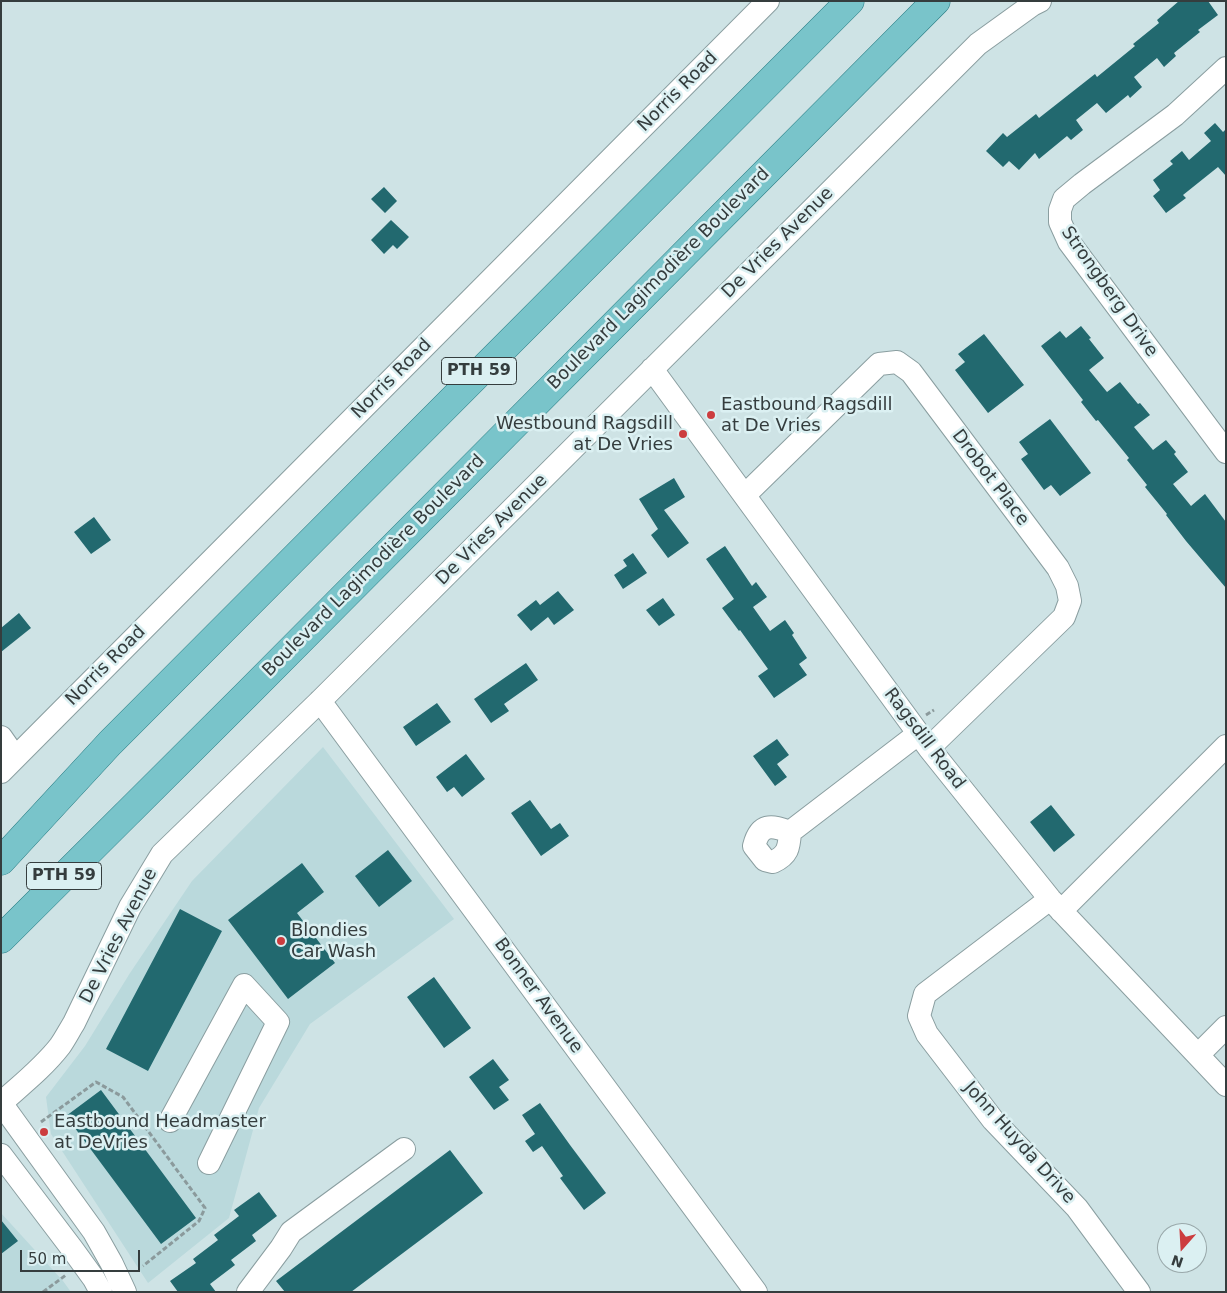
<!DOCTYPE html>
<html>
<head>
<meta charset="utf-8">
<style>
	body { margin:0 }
	#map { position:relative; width:1227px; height:1293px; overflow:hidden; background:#cee3e5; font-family:"DejaVu Sans",sans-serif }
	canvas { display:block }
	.frame { position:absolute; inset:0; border:2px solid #353d3e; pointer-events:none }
	.north { position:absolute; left:1157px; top:1223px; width:50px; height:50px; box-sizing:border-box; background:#dbf0f2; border:1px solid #99a8aa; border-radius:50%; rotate:199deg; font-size:14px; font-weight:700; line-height:20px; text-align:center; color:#353d3e }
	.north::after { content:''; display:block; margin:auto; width:18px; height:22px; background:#cc3d3f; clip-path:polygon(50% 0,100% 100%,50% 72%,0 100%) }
	.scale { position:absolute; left:20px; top:1250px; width:120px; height:22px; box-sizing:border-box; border:2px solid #353d3e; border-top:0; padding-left:6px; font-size:15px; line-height:18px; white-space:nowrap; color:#353d3e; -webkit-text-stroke:4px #dbf0f2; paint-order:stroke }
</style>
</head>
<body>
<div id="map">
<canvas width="1227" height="1293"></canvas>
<div class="frame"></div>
<div class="north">N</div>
<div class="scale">50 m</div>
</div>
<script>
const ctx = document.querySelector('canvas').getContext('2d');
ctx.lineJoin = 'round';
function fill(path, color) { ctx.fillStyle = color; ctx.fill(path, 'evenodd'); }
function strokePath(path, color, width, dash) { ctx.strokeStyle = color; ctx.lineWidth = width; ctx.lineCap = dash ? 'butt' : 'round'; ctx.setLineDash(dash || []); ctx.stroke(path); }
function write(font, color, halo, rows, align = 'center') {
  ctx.font = font + ' "DejaVu Sans",sans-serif'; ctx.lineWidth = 5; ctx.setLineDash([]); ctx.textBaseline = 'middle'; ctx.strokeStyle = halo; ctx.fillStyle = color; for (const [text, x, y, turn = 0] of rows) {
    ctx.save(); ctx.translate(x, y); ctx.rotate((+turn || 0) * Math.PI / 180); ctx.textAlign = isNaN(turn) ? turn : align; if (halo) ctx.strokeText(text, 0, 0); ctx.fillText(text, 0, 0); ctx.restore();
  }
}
const built = new Path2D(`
	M 323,747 L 454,919 L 310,1024 L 259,1108 L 229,1218 L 148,1283 L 51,1134 L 46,1097 L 85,1046 L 130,973 L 192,881 Z
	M 1,1213 L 63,1281 L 71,1292 L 1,1292 Z`);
const building = new Path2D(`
	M 1179,1 L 1208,1 L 1218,15 L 1198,30 L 1200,32 L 1174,53 L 1176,56 L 1164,67 L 1157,58 L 1134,77 L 1142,87 L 1130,98 L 1128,95 L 1106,113 L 1097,103 L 1076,120 L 1083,130 L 1071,140 L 1067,136 L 1039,159 L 1035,153 L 1019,170 L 1009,161 L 1003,167 L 986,151 L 1003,133 L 1007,137 L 1036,114 L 1039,118 L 1095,74 L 1097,77 L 1135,46 L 1133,44 L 1159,23 L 1157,20 Z
	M 1215,123 L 1223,132 L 1226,129 L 1226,176 L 1218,167 L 1183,195 L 1186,198 L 1166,213 L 1153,196 L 1160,190 L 1153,180 L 1173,164 L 1170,161 L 1182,151 L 1189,160 L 1211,141 L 1204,133 Z
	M 384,187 L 397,201 L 385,213 L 371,199 Z
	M 391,220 L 409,237 L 397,249 L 393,245 L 384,254 L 371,240 Z
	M 1081,326 L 1091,338 L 1089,339 L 1104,358 L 1089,370 L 1107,392 L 1120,382 L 1138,404 L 1140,403 L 1150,415 L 1134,427 L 1153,450 L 1166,440 L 1176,452 L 1174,454 L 1188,472 L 1173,484 L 1191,506 L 1205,494 L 1226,522 L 1226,588 L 1186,541 L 1166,515 L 1167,514 L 1145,487 L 1147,485 L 1127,460 L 1129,458 L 1098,420 L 1096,421 L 1081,402 L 1083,400 L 1041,346 L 1060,331 L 1066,338 Z
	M 984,334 L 1024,385 L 988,413 L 955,370 L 965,362 L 958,354 Z
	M 1050,419 L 1091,473 L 1060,496 L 1051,485 L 1044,490 L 1021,459 L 1028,454 L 1019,442 Z
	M 674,478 L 685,497 L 664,510 L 689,543 L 668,558 L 651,535 L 658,529 L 639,499 Z
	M 94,517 L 111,540 L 91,554 L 74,532 Z
	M 725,546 L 752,586 L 756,582 L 767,597 L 753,607 L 770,631 L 785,620 L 794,633 L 792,635 L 807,658 L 799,664 L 807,675 L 774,698 L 758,676 L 768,669 L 740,630 L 739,631 L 722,608 L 734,599 L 706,559 Z
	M 633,553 L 647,573 L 623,589 L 614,575 L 627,566 L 623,560 Z
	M 558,591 L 574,610 L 554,625 L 548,617 L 531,631 L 517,615 L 536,600 L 540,605 Z
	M 663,598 L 675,615 L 659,626 L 646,610 Z
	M 19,613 L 31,628 L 1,652 L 1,628 Z
	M 526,663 L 538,680 L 504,704 L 509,711 L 491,723 L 474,699 Z
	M 437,703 L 451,722 L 416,746 L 403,727 Z
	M 777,739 L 789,755 L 777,764 L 787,777 L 775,786 L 753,756 Z
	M 466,754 L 485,779 L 462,797 L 454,787 L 447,792 L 436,777 Z
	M 530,800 L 551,829 L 560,823 L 569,836 L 541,856 L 511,813 Z
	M 1051,805 L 1075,835 L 1054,852 L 1030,822 Z
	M 388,850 L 412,881 L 379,907 L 355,876 Z
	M 302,863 L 324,892 L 297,913 L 335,963 L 288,999 L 228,920 Z
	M 180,909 L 222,931 L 148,1071 L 106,1049 Z
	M 434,977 L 471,1028 L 444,1048 L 407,997 Z
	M 493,1059 L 509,1080 L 499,1087 L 509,1100 L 494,1110 L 469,1077 Z
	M 101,1090 L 196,1218 L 161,1244 L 66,1116 Z
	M 540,1103 L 570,1145 L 606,1193 L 584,1210 L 560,1178 L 563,1176 L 542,1146 L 533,1152 L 525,1141 L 535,1134 L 522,1115 Z
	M 450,1150 L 483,1193 L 351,1292 L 285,1292 L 276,1281 Z
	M 259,1192 L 277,1216 L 252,1235 L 256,1241 L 231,1260 L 235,1265 L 210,1284 L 216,1292 L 178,1292 L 170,1281 L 196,1263 L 193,1259 L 218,1240 L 214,1235 L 239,1216 L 234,1210 Z
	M 1,1220 L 18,1241 L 1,1254 Z`);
const path = new Path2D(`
	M 926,715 L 934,710
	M 41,1122 L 96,1082 L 123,1097 L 205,1208 L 199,1221 L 143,1266
	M 43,1292 L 66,1275`);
const minor = new Path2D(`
	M 1226,68 L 1175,115 L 1082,184 L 1064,199 L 1060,210 L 1060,222 L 1069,242 L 1226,452
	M 652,369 L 929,748 L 1050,899 L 1226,1085
	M 745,495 L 879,364 L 897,362 L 911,372 L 1058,568 L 1067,586 L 1070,601 L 1064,617 L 929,748
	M 320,701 L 756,1292
	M 1,737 L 15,757
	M 1,772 L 768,1
	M 790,832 C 771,825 760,823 754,846 L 765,860 L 773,862 C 788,855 789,848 790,832 L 918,734
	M 1050,899 L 925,994 L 919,1016 L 927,1034 L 993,1120 L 1077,1208 L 1139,1292
	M 1061,911 L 1226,746
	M 1198,1055 L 1226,1027
	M 1,1103 C 21,1085 43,1068 60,1046 C 65,1039 69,1031 74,1023 L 130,907 L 162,854 L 320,701 L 978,44 L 1032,5 L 1040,1
	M 1,1103 L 94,1232 L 112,1264 L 125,1292
	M 170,1121 L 244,985 L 278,1022 L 209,1163
	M 1,1155 L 73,1250 L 94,1279 L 101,1292
	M 248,1292 L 281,1248 L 291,1232 L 404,1149`);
const major = new Path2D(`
	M 1,861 L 110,743 L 850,1
	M 1,939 L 247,694 L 936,1`);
const markers = [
	[711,415,5,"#cc3d3f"],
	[683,434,5,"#cc3d3f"],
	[281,941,5,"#cc3d3f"],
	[44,1132,5,"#cc3d3f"]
];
const shields = [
	[479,371,75],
	[64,876,75]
];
const shieldNames = [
	["PTH 59",479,371],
	["PTH 59",64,876]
];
const streetNames = [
	["Norris Road",678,92,-45],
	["De Vries Avenue",778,243,-45],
	["Boulevard Lagimodière Boulevard",659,279,-45],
	["Strongberg Drive",1109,292,55],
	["Norris Road",392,379,-45],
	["Drobot Place",990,478,53],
	["De Vries Avenue",492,530,-45],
	["Boulevard Lagimodière Boulevard",374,566,-45],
	["Norris Road",106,666,-45],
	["Ragsdill Road",924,739,53],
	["De Vries Avenue",119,936,-63],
	["Bonner Avenue",538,996,54],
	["John Huyda Drive",1019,1143,48]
];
const poiNames = [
	["Eastbound Ragsdill",721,405],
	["at De Vries",721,426],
	["Westbound Ragsdill",673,424,"right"],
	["at De Vries",673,445,"right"],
	["Blondies",291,931],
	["Car Wash",291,952],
	["Eastbound Headmaster",54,1122],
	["at DeVries",54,1143]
];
fill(built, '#bad9dc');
fill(building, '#22696f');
strokePath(minor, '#8a9ea0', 24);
strokePath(major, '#277b82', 29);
strokePath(path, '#8b9a9c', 3, [5, 2.5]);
strokePath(minor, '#fff', 22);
strokePath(major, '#79c4ca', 28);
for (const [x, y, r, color] of markers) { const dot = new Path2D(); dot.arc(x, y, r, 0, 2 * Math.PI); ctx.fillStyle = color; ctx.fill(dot); strokePath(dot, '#dbf0f2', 2); }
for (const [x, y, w] of shields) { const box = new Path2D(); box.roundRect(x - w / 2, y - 13.5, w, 27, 4); ctx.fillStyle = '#dbf0f2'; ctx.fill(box); strokePath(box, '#353d3e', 1); }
write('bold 16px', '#353d3e', null, shieldNames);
write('18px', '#353d3e', '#dbf0f2', streetNames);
write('18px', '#353d3e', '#dbf0f2', poiNames, 'left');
</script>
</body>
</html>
